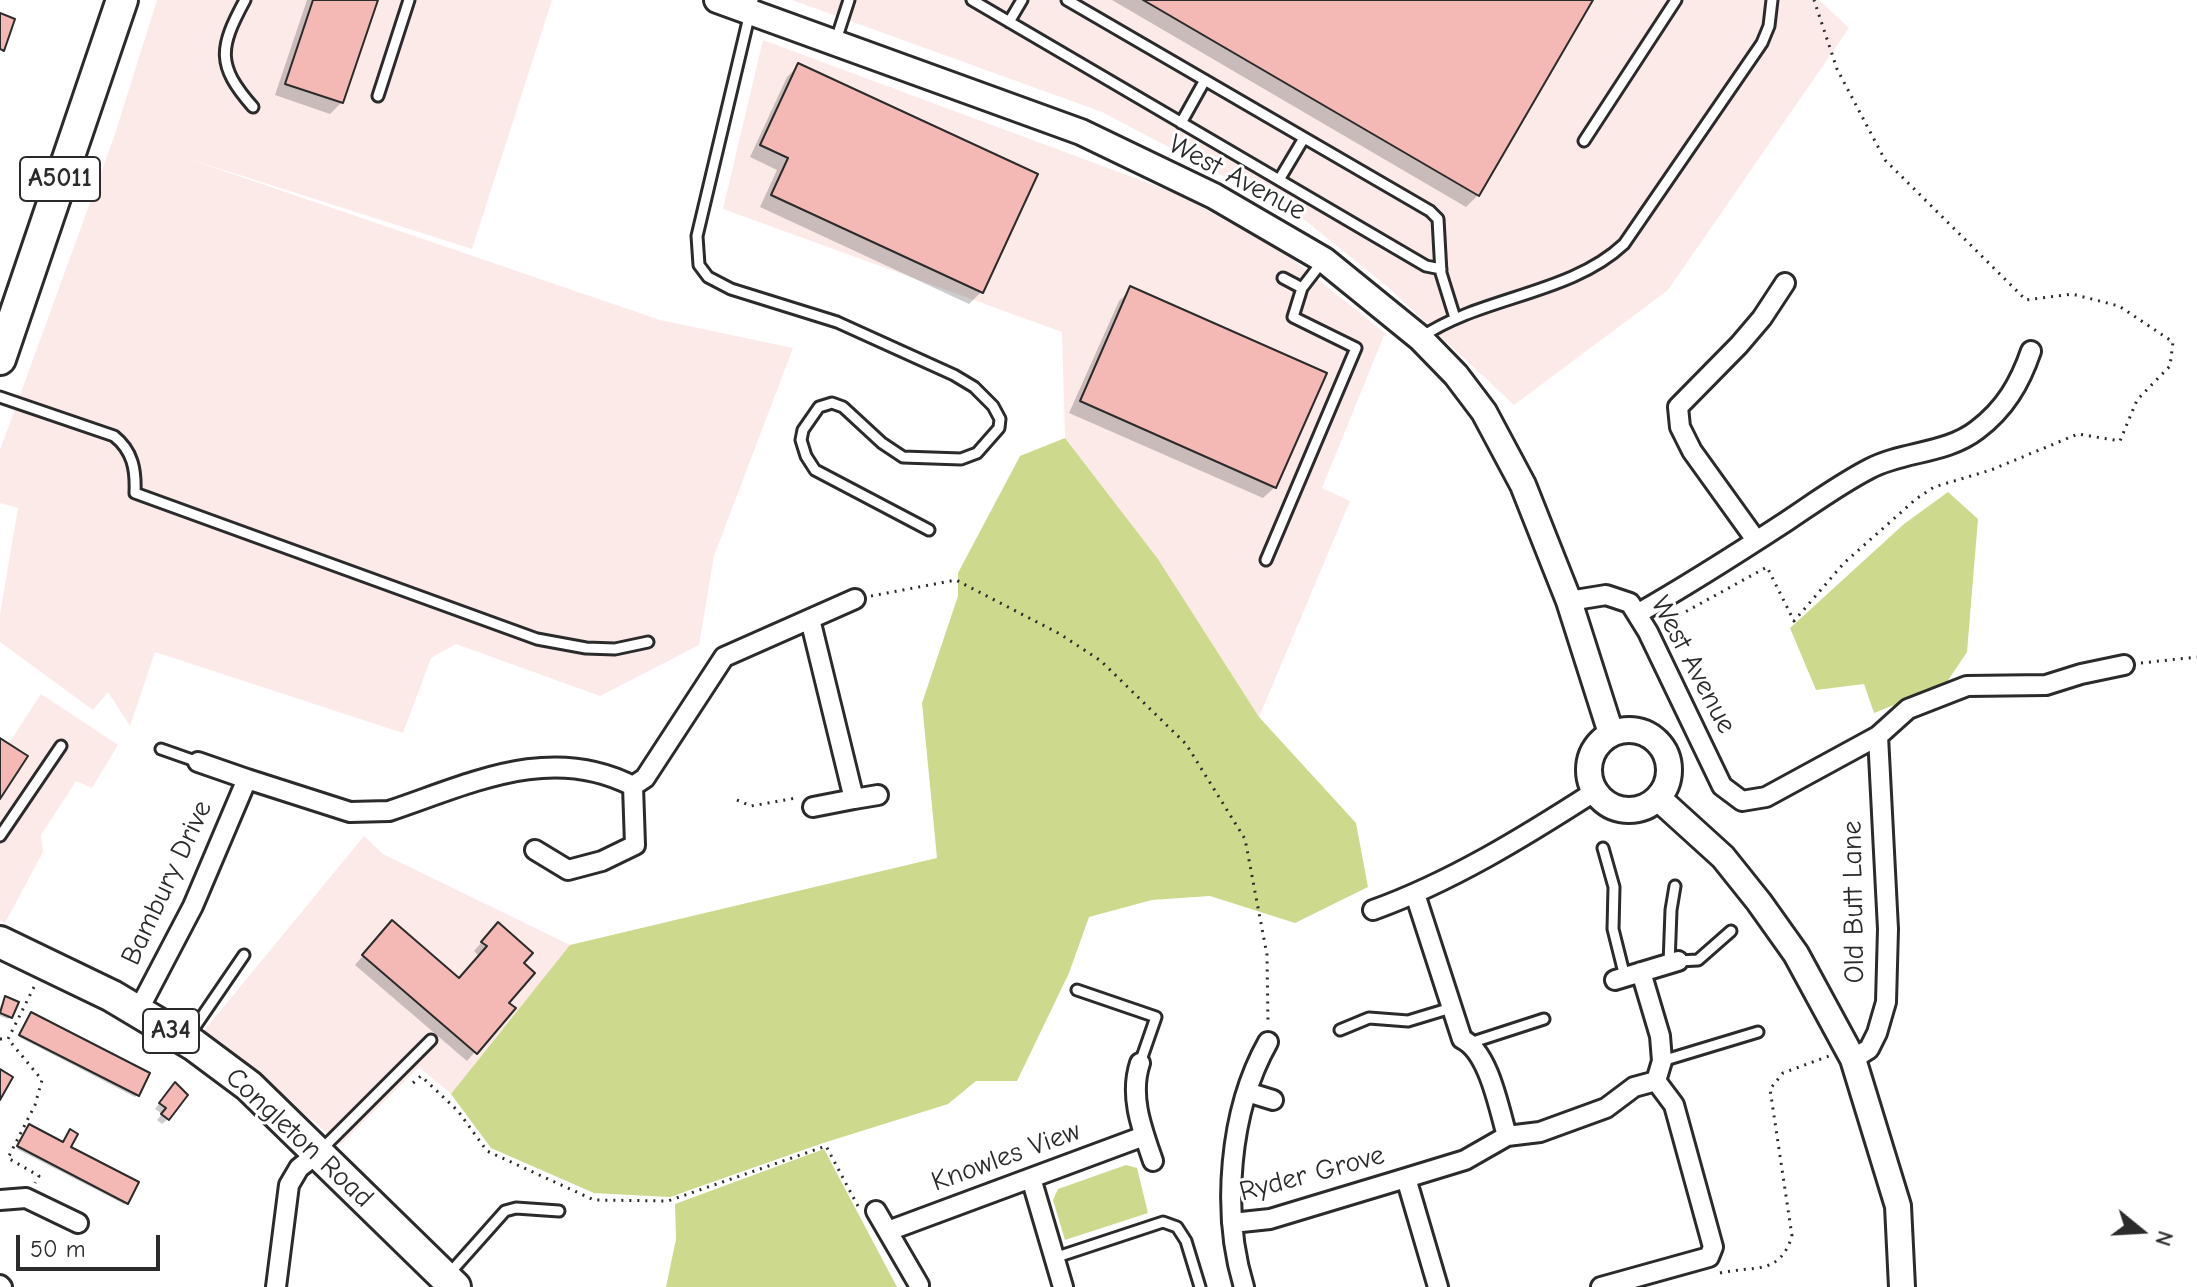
<!DOCTYPE html>
<html>
<head>
<meta charset="utf-8">
<style>
	body { margin:0 }
	#map { position:relative; width:2197px; height:1287px; overflow:hidden; background:#fff; font-family:"Comic Neue",sans-serif }
	canvas { display:block }
	.north { position:absolute; left:2101px; top:1191px; width:80px; height:80px; -webkit-text-stroke:6px #fff; paint-order:stroke; rotate:108deg; font-size:22px; font-weight:700; line-height:32px; text-align:center; color:#2b2b2b }
	.north::after { content:''; display:block; margin:auto; width:28px; height:36px; background:#2b2b2b; clip-path:polygon(50% 0,100% 100%,50% 72%,0 100%) }
	.scale { position:absolute; left:16px; top:1235px; width:144px; height:36px; box-sizing:border-box; border:4px solid #2b2b2b; border-top:0; padding-left:10px; font-size:24px; line-height:28px; white-space:nowrap; color:#2b2b2b; -webkit-text-stroke:6px #fff; paint-order:stroke }
</style>
</head>
<body>
<div id="map">
<canvas width="2197" height="1287"></canvas>
<div class="north">N</div>
<div class="scale">50 m</div>
</div>
<script>
const ctx = document.querySelector('canvas').getContext('2d');
ctx.lineJoin = 'round';
function fill(path, color) { ctx.fillStyle = color; ctx.fill(path, 'evenodd'); }
function strokePath(path, color, width, dash) { ctx.strokeStyle = color; ctx.lineWidth = width; ctx.lineCap = dash ? 'butt' : 'round'; ctx.setLineDash(dash || []); ctx.stroke(path); }
function write(font, color, halo, rows, align = 'center') {
  ctx.font = font + ' "Comic Neue",sans-serif'; ctx.lineWidth = 6; ctx.setLineDash([]); ctx.textBaseline = 'middle'; ctx.strokeStyle = halo; ctx.fillStyle = color; for (const [text, x, y, turn = 0] of rows) {
    ctx.save(); ctx.translate(x, y); ctx.rotate((+turn || 0) * Math.PI / 180); ctx.textAlign = isNaN(turn) ? turn : align; if (halo) ctx.strokeText(text, 0, 0); ctx.fillText(text, 0, 0); ctx.restore();
  }
}
const built = new Path2D(`
	M 157,0 L 552,0 L 472,249 L 186,158 L 660,320 L 793,348 L 714,556 L 699,645 L 600,696 L 456,644 L 431,658 L 403,733 L 155,652 L 130,726 L 108,692 L 93,710 L 0,642 L 0,614 L 18,508 L 0,503 L 0,450 L 115,134 Z
	M 792,0 L 1819,0 L 1849,28 L 1668,290 L 1514,405 L 1388,287 L 1301,217 L 1102,112 Z
	M 763,40 L 1178,194 L 1286,254 L 1385,333 L 1322,488 L 1350,501 L 1259,717 L 1158,559 L 1065,438 L 1062,332 L 723,209 Z
	M 41,694 L 118,745 L 92,788 L 76,781 L 41,835 L 43,852 L 5,923 L 0,920 L 0,738 L 9,743 Z
	M 364,836 L 383,854 L 570,945 L 937,858 L 948,1104 L 823,1143 L 670,1197 L 594,1193 L 491,1148 L 451,1094 L 419,1067 L 341,1144 L 203,1032 Z`);
const green = new Path2D(`
	M 1065,438 L 1158,559 L 1259,717 L 1356,823 L 1368,887 L 1295,923 L 1210,896 L 1152,900 L 1089,917 L 1069,973 L 1017,1081 L 976,1081 L 948,1104 L 823,1143 L 670,1197 L 594,1193 L 491,1148 L 451,1094 L 570,945 L 937,858 L 922,703 L 958,596 L 958,573 L 1020,456 Z
	M 1948,492 L 1978,519 L 1967,652 L 1945,685 L 1874,713 L 1864,684 L 1816,690 L 1790,628 L 1904,524 Z
	M 824,1149 L 897,1287 L 666,1287 L 676,1239 L 675,1204 Z
	M 1126,1165 L 1137,1168 L 1148,1213 L 1065,1240 L 1053,1200 L 1058,1189 Z`);
const shadow = new Path2D(`
	M 307,0 L 376,0 L 342,102 L 330,114 L 275,95 Z
	M 1112,0 L 1591,0 L 1478,195 L 1466,207 Z
	M 799,65 L 1035,175 L 981,292 L 969,304 L 760,207 L 777,170 L 750,157 L 787,77 Z
	M 1131,289 L 1275,487 L 1263,498 L 1069,413 L 1119,301 Z
	M 383,932 L 459,980 L 479,956 L 474,951 L 489,934 L 521,964 L 507,1003 L 513,1008 L 467,1061 L 355,965 Z
	M 5,998 L 11,1017 L 8,1019 L 0,1016 L 0,1007 Z
	M 29,1016 L 137,1095 L 135,1097 L 19,1037 Z
	M 170,1090 L 168,1119 L 162,1124 L 157,1120 L 162,1114 L 155,1109 Z
	M 27,1128 L 69,1148 L 126,1202 L 124,1204 L 17,1149 Z`);
const building = new Path2D(`
	M 313,0 L 378,0 L 343,103 L 285,84 Z
	M 1143,0 L 1593,0 L 1479,196 Z
	M 0,13 L 15,19 L 4,51 L 0,49 Z
	M 798,63 L 1038,174 L 983,293 L 771,195 L 788,158 L 760,145 Z
	M 1130,286 L 1327,373 L 1276,488 L 1080,401 Z
	M 0,738 L 28,756 L 0,799 Z
	M 392,920 L 459,978 L 487,946 L 481,942 L 498,922 L 533,953 L 524,963 L 535,973 L 509,1003 L 516,1008 L 477,1054 L 362,955 Z
	M 5,996 L 19,1002 L 12,1018 L 0,1013 Z
	M 31,1012 L 150,1073 L 139,1096 L 19,1035 Z
	M 0,1069 L 13,1077 L 0,1100 Z
	M 175,1082 L 188,1095 L 169,1120 L 161,1114 L 166,1108 L 159,1103 Z
	M 29,1124 L 63,1142 L 70,1129 L 78,1134 L 71,1147 L 139,1182 L 128,1204 L 17,1146 Z`);
const path = new Path2D(`
	M 871,596 L 956,580 L 1060,634 L 1101,661 L 1186,744 L 1245,839 L 1267,955 L 1268,1023
	M 1665,623 L 1767,567 L 1794,621 L 1844,563 L 1916,499 L 1934,487 L 1991,470 L 2078,434 L 2120,441 L 2137,400 L 2170,366 L 2173,342 L 2119,306 L 2072,294 L 2026,300 L 1885,160 L 1837,69 L 1814,0
	M 2141,663 L 2197,657
	M 737,800 L 751,806 L 796,798
	M 34,987 L 8,1039 L 42,1080 L 35,1105 L 8,1158 L 39,1176 L 35,1183
	M 0,1039 L 8,1039
	M 413,1083 L 421,1076 L 458,1111 L 487,1151 L 594,1200 L 668,1201 L 826,1146 L 859,1208
	M 1720,1273 C 1756,1265 1779,1276 1792,1236 L 1770,1089 L 1783,1073 L 1829,1056`);
const service = new Path2D(`
	M 245,0 C 219,48 216,65 253,107
	M 753,0 L 697,236 L 699,265 L 708,277 L 731,289 L 837,322 L 954,375 L 974,387 L 993,406 L 1000,419 L 999,428 L 977,453 L 961,459 L 903,457 L 882,443 L 843,407 L 832,403 L 819,407 L 803,430 L 801,440 L 806,456 L 815,470 L 929,530
	M 972,0 L 1426,266 L 1441,269
	M 1067,0 L 1430,211 L 1438,219 L 1441,273 L 1455,318
	M 1009,22 L 1022,0
	M 835,43 L 849,0
	M 378,96 L 409,0
	M 1181,123 L 1205,80
	M 1584,141 L 1676,0
	M 1279,180 L 1304,138
	M 1283,278 L 1302,288
	M 1420,338 C 1481,296 1570,295 1624,244 L 1762,43 L 1769,26 L 1772,0
	M 0,397 L 114,436 C 133,451 136,470 135,493 L 537,639 L 586,648 L 615,649 L 648,642
	M 1266,560 L 1356,348 L 1293,317 L 1302,288 L 1322,262
	M 161,749 L 198,762
	M 0,836 L 61,746
	M 1603,848 L 1614,887 L 1613,929 L 1625,977
	M 1678,961 L 1698,960 L 1731,931
	M 1669,964 L 1671,910 L 1675,886
	M 1077,990 L 1156,1017 L 1140,1063
	M 1340,1030 L 1369,1018 L 1408,1021 L 1451,1008
	M 188,1037 L 244,955
	M 1470,1043 L 1544,1019
	M 1662,1061 L 1758,1032
	M 321,1150 L 431,1040
	M 1054,1258 L 1163,1222 L 1177,1227 L 1186,1241 L 1200,1287
	M 448,1275 L 505,1211 L 516,1208 L 559,1211`);
const minor = new Path2D(`
	M 1756,540 L 1692,451 L 1680,427 L 1678,407 L 1739,345 L 1762,318 L 1785,283
	M 1569,601 L 1606,595 L 1630,603 L 1648,632 L 1722,786 L 1742,801 L 1766,797 L 1878,736 L 1908,709 L 1967,686 L 2046,685 L 2081,674 L 2124,665
	M 1637,614 C 1688,585 1738,553 1787,521 C 1814,503 1840,484 1869,469 C 1903,451 1946,454 1977,430 C 2005,409 2020,383 2031,351
	M 810,619 L 854,799 L 813,807
	M 198,762 L 247,779
	M 854,799 L 878,795
	M 535,850 L 568,870 L 602,861 L 635,845 L 633,786
	M 1415,894 L 1462,1039 C 1489,1052 1499,1109 1507,1136
	M 1373,910 C 1451,882 1524,837 1594,792
	M 1641,972 L 1660,1036 L 1662,1061 L 1656,1081
	M 1615,980 L 1678,961
	M 138,1011 L 193,906 L 247,779 L 350,812 L 389,811 C 470,784 550,743 633,786 L 645,778 L 724,657 L 855,599
	M 1853,1059 L 1869,1049 L 1877,1033 L 1886,1002 L 1888,929 L 1878,736
	M 1140,1063 C 1129,1096 1142,1129 1153,1161
	M 1247,1092 L 1273,1100
	M 1031,1178 L 1063,1287
	M 0,1200 L 26,1198 L 78,1223
	M 876,1211 L 919,1285
	M 1232,1223 L 1270,1219 L 1406,1178
	M 888,1231 L 1144,1136
	M 0,1285 L 2,1287
	M 276,1287 L 289,1185 L 299,1168 L 317,1154
	M 1244,1287 C 1221,1212 1229,1111 1268,1042
	M 1438,1287 L 1406,1178 L 1465,1160 L 1507,1136 L 1540,1132 L 1606,1108 L 1634,1087 L 1656,1081
	M 1601,1287 L 1709,1257 L 1713,1247 L 1674,1105 L 1656,1081`);
const tertiary = new Path2D(`
	M 717,0 L 1081,132 L 1214,196 L 1324,260 L 1420,338 L 1456,375 L 1484,412 L 1523,485 L 1569,601 L 1611,733
	M1589 770a40 40 0 1 1 80 0a40 40 0 1 1-80 0Z
	M 1658,798 L 1723,857 L 1759,902 L 1796,954 L 1853,1059 L 1898,1206 L 1902,1287`);
const primary = new Path2D(`
	M 0,359 L 122,0`);
const trunk = new Path2D(`
	M 0,942 L 112,996 L 194,1045 L 249,1086 L 455,1287`);
const shields = [
	[60,179,80],
	[171,1031,56]
];
const shieldNames = [
	["A5011",60,179],
	["A34",171,1031]
];
const streetNames = [
	["West Avenue",1237,178,28],
	["West Avenue",1693,665,62],
	["Bambury Drive",167,883,-65],
	["Old Butt Lane",1854,902,-91],
	["Congleton Road",299,1138,43],
	["Knowles View",1006,1157,-20],
	["Ryder Grove",1312,1174,-15]
];
fill(built, '#fceae8');
fill(green, '#cdda8e');
fill(shadow, '#0003');
fill(building, '#f4b9b4');
strokePath(building, '#2b2b2b', 2);
strokePath(service, '#2b2b2b', 15);
strokePath(minor, '#2b2b2b', 24);
strokePath(tertiary, '#2b2b2b', 30);
strokePath(primary, '#2b2b2b', 36);
strokePath(trunk, '#2b2b2b', 36);
strokePath(path, '#2b2b2b', 3, [2, 6]);
strokePath(service, '#fff', 9);
strokePath(minor, '#fff', 18);
strokePath(tertiary, '#fff', 24);
strokePath(primary, '#fff', 30);
strokePath(trunk, '#fff', 30);
for (const [x, y, w] of shields) { const box = new Path2D(); box.roundRect(x - w / 2, y - 22, w, 44, 6); ctx.fillStyle = '#fff'; ctx.fill(box); strokePath(box, '#2b2b2b', 2); }
write('bold 26px', '#2b2b2b', null, shieldNames);
write('28px', '#2b2b2b', '#fff', streetNames);
</script>
</body>
</html>
